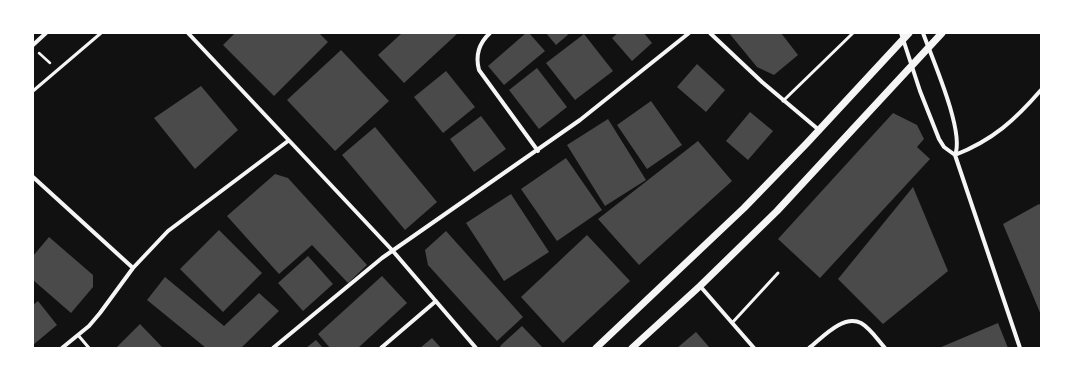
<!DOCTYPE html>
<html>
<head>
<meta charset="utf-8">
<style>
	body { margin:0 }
	#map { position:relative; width:1074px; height:381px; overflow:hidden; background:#111; font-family:"DM Sans",sans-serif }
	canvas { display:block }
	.frame { position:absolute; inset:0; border:34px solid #fff; pointer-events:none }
</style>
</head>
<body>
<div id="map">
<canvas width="1074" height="381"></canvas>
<div class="frame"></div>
</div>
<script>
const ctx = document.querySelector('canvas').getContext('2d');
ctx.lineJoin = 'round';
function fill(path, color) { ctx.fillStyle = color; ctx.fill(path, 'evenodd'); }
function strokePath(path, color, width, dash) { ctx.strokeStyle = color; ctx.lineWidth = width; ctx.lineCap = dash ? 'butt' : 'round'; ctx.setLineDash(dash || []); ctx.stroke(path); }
const building = new Path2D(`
	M 235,33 L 319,33 L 328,42 L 274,96 L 223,45 Z
	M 402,33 L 458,33 L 404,83 L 378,55 Z
	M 526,33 L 529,33 L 545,51 L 504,85 L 488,66 Z
	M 546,33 L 570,33 L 556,45 Z
	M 618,33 L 644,33 L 652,43 L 632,61 L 612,38 Z
	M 729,33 L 781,33 L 798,55 L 774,75 L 757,67 Z
	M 584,34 L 613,71 L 575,100 L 546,63 Z
	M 341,50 L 389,101 L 335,151 L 287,100 Z
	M 697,64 L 725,90 L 706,112 L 677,87 Z
	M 537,68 L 567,107 L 539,129 L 509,90 Z
	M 446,71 L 475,107 L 443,133 L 414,97 Z
	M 201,86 L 238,130 L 195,169 L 154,118 Z
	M 651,101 L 682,145 L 647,169 L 617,125 Z
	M 750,112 L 773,131 L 748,160 L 726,141 Z
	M 893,113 L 917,125 L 924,139 L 917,147 L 930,159 L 820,278 L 778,239 Z
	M 481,116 L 506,149 L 474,172 L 450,139 Z
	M 608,119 L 646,180 L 605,206 L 567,145 Z
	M 375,127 L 437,202 L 405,230 L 342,155 Z
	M 698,141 L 732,181 L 639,265 L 598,219 Z
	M 566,158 L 602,210 L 557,241 L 521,189 Z
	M 275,174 L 288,178 L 367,265 L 348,283 L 312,245 L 279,274 L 227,216 Z
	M 913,187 L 948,271 L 883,324 L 838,279 Z
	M 511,194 L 549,252 L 504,281 L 466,223 Z
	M 1039,204 L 1041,206 L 1041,315 L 1003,224 Z
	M 219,230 L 262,273 L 223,312 L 180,269 Z
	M 446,231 L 523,317 L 497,341 L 428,265 L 425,250 Z
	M 587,235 L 630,281 L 563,343 L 521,297 Z
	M 49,237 L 93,275 L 93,287 L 71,313 L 33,280 L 33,256 Z
	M 308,256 L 333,284 L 303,311 L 278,283 Z
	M 382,276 L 407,303 L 358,348 L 330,348 L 318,334 Z
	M 165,277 L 224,326 L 259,293 L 279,311 L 241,348 L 206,348 L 147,300 Z
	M 38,301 L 57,325 L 33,345 L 33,305 Z
	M 998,323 L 1008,348 L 939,348 Z
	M 140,324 L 163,348 L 116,348 Z
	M 522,326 L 543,348 L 502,348 L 500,346 Z
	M 696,332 L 710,348 L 677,348 Z
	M 432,338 L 441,348 L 420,348 Z
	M 316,340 L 323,348 L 306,348 Z`);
const path = new Path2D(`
	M 39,53 L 50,63`);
const service = new Path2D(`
	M 33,91 L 101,33
	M 783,101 L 853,33
	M 732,323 L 778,273
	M 78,335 L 89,348`);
const minor = new Path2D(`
	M 188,33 L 392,250 L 476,348
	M 490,33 C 479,43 475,55 479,70 L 538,151
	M 710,33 L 762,82 L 819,130
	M 901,33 L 920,91 L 939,139 L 944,147 L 955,155
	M 923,33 C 932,58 965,132 955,155 L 1020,348
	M 33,45 L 46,33
	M 955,155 C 993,140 1015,120 1041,90
	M 33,177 L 133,268
	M 700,286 L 754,348
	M 62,348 L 89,326 L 100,313 L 133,268 L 168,231 L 288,141
	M 273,348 L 382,258 L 580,120 L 689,33
	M 381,348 L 436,301
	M 809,348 C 822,338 843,314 861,323 C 870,328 878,340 885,348`);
const tertiary = new Path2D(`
	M 596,348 L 744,208 L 807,143 L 909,33
	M 632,348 L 700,286 L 777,211 L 942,33`);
fill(building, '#4a4a4a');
strokePath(path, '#f5f5f5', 2.5);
strokePath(service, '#f5f5f5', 3);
strokePath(minor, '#f5f5f5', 4);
strokePath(tertiary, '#f5f5f5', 7);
</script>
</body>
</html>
